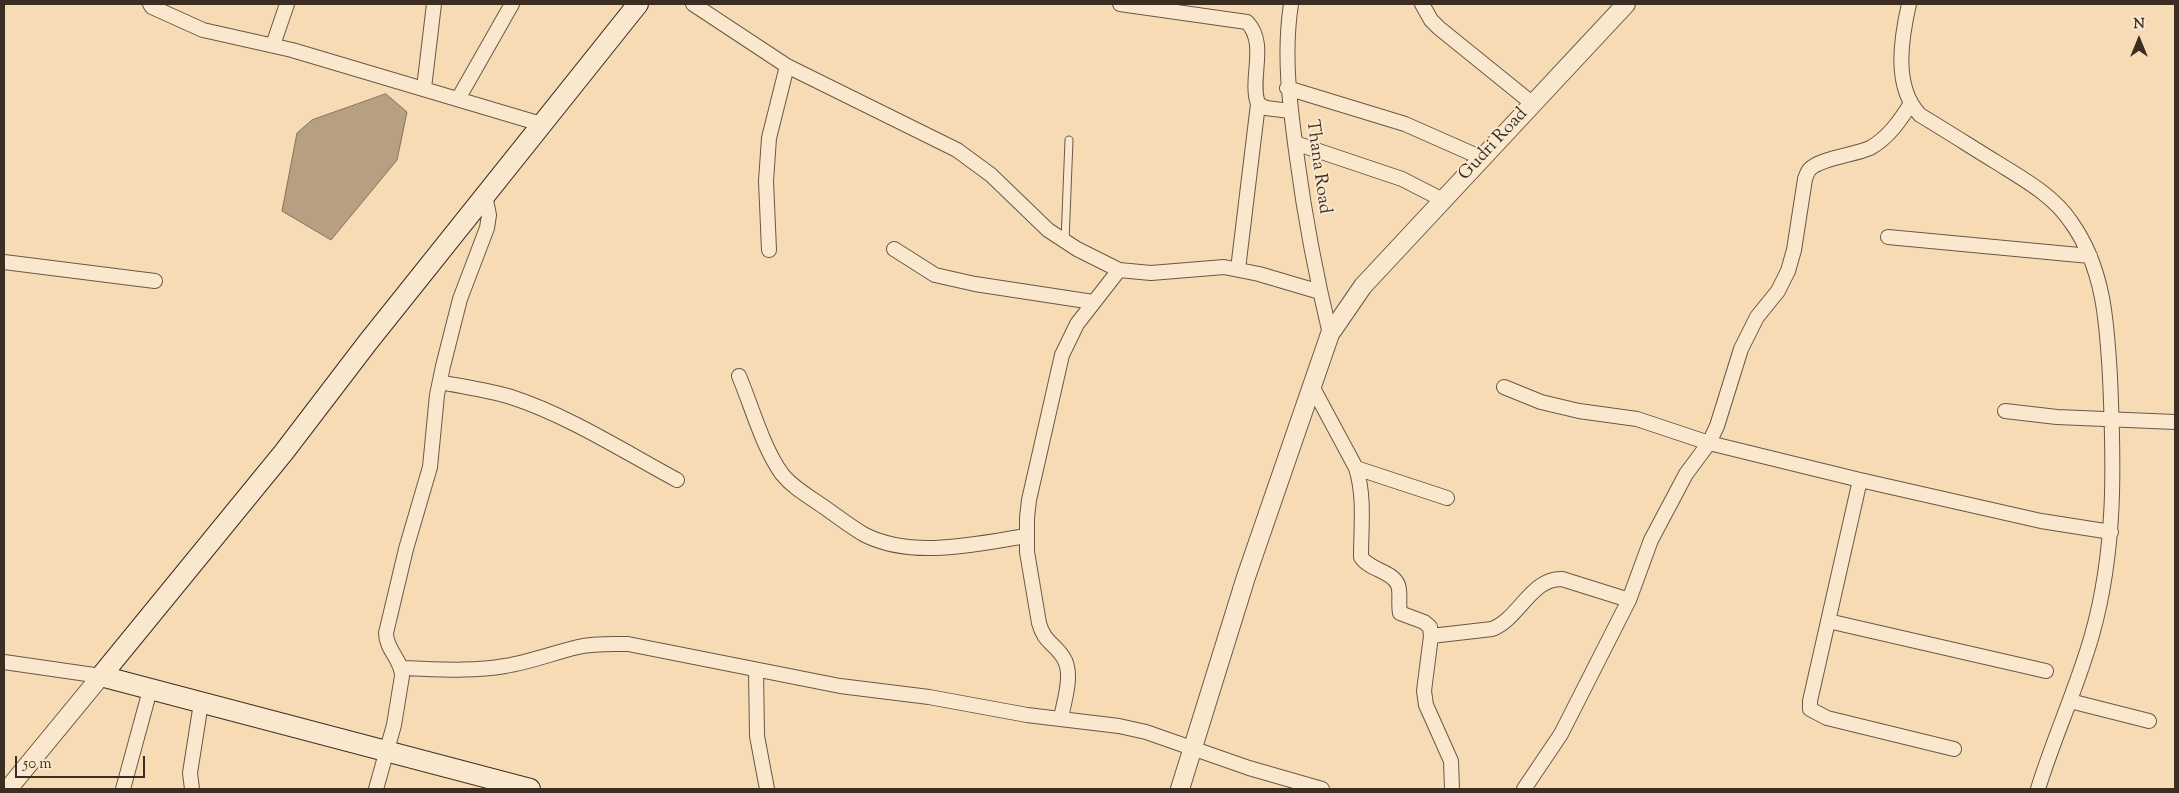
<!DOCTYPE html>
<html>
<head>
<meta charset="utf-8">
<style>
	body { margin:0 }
	#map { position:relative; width:2179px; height:793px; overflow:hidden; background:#f7dbb4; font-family:"Sorts Mill Goudy",serif }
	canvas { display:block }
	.frame { position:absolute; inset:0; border:5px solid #3b2d22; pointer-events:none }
	.north { position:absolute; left:2114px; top:15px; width:50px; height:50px; -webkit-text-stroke:4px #fae8ce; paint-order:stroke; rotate:0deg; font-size:14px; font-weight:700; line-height:20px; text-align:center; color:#3b2d22 }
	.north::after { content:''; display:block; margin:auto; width:18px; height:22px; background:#3b2d22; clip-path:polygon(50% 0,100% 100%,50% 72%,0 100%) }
	.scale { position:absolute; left:15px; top:756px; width:130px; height:22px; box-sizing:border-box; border:2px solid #3b2d22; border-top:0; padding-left:6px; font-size:15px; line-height:18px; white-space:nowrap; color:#3b2d22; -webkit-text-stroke:4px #fae8ce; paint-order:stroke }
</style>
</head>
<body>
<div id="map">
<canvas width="2179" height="793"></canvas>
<div class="frame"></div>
<div class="north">N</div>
<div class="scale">50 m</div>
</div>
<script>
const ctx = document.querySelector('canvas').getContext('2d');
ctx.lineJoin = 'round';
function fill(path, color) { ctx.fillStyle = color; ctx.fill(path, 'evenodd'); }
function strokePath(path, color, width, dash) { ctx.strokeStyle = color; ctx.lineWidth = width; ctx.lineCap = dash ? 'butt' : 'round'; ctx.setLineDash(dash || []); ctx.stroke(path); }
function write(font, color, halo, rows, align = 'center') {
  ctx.font = font + ' "Sorts Mill Goudy",serif'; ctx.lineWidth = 4; ctx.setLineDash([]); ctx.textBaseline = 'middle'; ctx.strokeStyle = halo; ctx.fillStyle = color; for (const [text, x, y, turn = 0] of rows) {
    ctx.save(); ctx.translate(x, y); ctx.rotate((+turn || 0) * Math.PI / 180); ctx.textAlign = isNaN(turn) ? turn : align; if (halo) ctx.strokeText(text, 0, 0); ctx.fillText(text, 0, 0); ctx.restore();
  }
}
const water = new Path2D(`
	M 386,94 L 407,112 L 397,160 L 331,240 L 282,211 L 297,133 L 312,120 Z`);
const service = new Path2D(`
	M 1065,241 L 1069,140`);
const minor = new Path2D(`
	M 150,4 L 152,7 L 203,30 L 292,50 L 541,124
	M 693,4 L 787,66 L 957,150 L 991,175 L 1048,230 L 1077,249 L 1119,270 L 1151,273 L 1224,267 L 1259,274 L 1320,292
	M 1120,4 L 1247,22 C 1268,44 1249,78 1258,104 L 1266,108 L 1290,111
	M 1291,4 C 1283,56 1290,106 1297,158 C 1305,218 1316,276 1330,334
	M 1422,4 L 1431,20 L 1439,28 L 1533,104
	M 1909,4 C 1901,39 1893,87 1920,115 C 1945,130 1970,146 1996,162 C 2023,179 2053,195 2071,222 C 2104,268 2107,323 2110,377 C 2114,465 2116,550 2092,635 C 2077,688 2054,737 2038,789
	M 273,45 L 287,4
	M 424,88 L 434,4
	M 1287,88 L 1405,124 L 1482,158
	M 458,99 L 512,4
	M 1295,143 L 1402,179 L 1443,200
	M 1888,237 L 2090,256
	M 894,249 L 935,275 L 975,284 L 1093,302
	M 769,250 L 766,181 L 769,138 L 787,66
	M 4,262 L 155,281
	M 1238,269 L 1258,104
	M 739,376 C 752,407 763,448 782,474 C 793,488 810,497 824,507 C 837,516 851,527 865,535 C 913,559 976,544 1026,536
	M 440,382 C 464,387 488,390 511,397 C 567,415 625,452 677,480
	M 1504,387 L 1541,402 L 1579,411 L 1637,419 L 1709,443 L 1860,480 L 2041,521 L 2111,532
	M 1313,388 L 1356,468 C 1365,497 1361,527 1361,557 C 1369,570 1393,571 1398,585 C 1401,593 1398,604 1400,613 L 1424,622 L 1430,627 L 1431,636 L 1424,691 L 1426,705 L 1451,761 L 1452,789
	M 2005,411 L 2057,417 L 2175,422
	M 1356,468 L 1447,498
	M 1860,480 L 1810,701 L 1810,709 L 1827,718 L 1954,749
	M 1828,621 L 2046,671
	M 1431,636 L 1492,629 C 1519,619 1531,578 1562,579 L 1629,600
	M 4,662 L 101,676
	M 402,668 C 437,669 470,672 505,666 C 530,662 553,653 578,647 C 595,643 611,644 628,644 L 840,686 L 929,697 L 1027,715 L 1119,726 L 1146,732 L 1249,768 L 1322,789
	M 756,670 L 757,736 L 767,789
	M 2070,701 L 2149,721
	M 1061,718 C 1064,701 1074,673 1063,657 C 1054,643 1044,642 1039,623 L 1027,552 L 1027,518 L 1029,500 L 1062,355 L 1077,324 L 1119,270
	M 123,789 L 150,690
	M 192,789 L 190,773 L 201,703
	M 376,789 L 394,725 L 402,676 C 402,660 386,650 386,633 L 406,549 L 430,467 L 437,395 L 443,366 L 460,299 L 487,228 L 489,215 L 485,195
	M 1524,789 L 1561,734 L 1629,600 L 1651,540 L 1686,474 L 1709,443 L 1717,426 L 1741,349 L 1757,317 L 1778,291 L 1788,271 L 1794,250 L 1805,179 C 1806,176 1808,171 1810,169 C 1821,158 1855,155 1870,148 C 1888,138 1899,122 1910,105`);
const tertiary = new Path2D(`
	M 8,789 L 101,676
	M 1180,789 L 1246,577 L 1330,334 L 1363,286 L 1626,4`);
const secondary = new Path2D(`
	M 530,789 L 101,676 L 284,452 L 368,342 L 638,4`);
const streetNames = [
	["Gudri Road",1494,145,-47],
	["Thana Road",1317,167,82]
];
fill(water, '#b7a082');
strokePath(water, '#85725c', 1);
strokePath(service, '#6a5846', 9);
strokePath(minor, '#6a5846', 16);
strokePath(tertiary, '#6a5846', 20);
strokePath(secondary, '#3b2d22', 22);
strokePath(service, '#fae8ce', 7);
strokePath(minor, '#fae8ce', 14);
strokePath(tertiary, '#fae8ce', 18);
strokePath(secondary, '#fae8ce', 20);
write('18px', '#3b2d22', '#fae8ce', streetNames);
</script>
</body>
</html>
